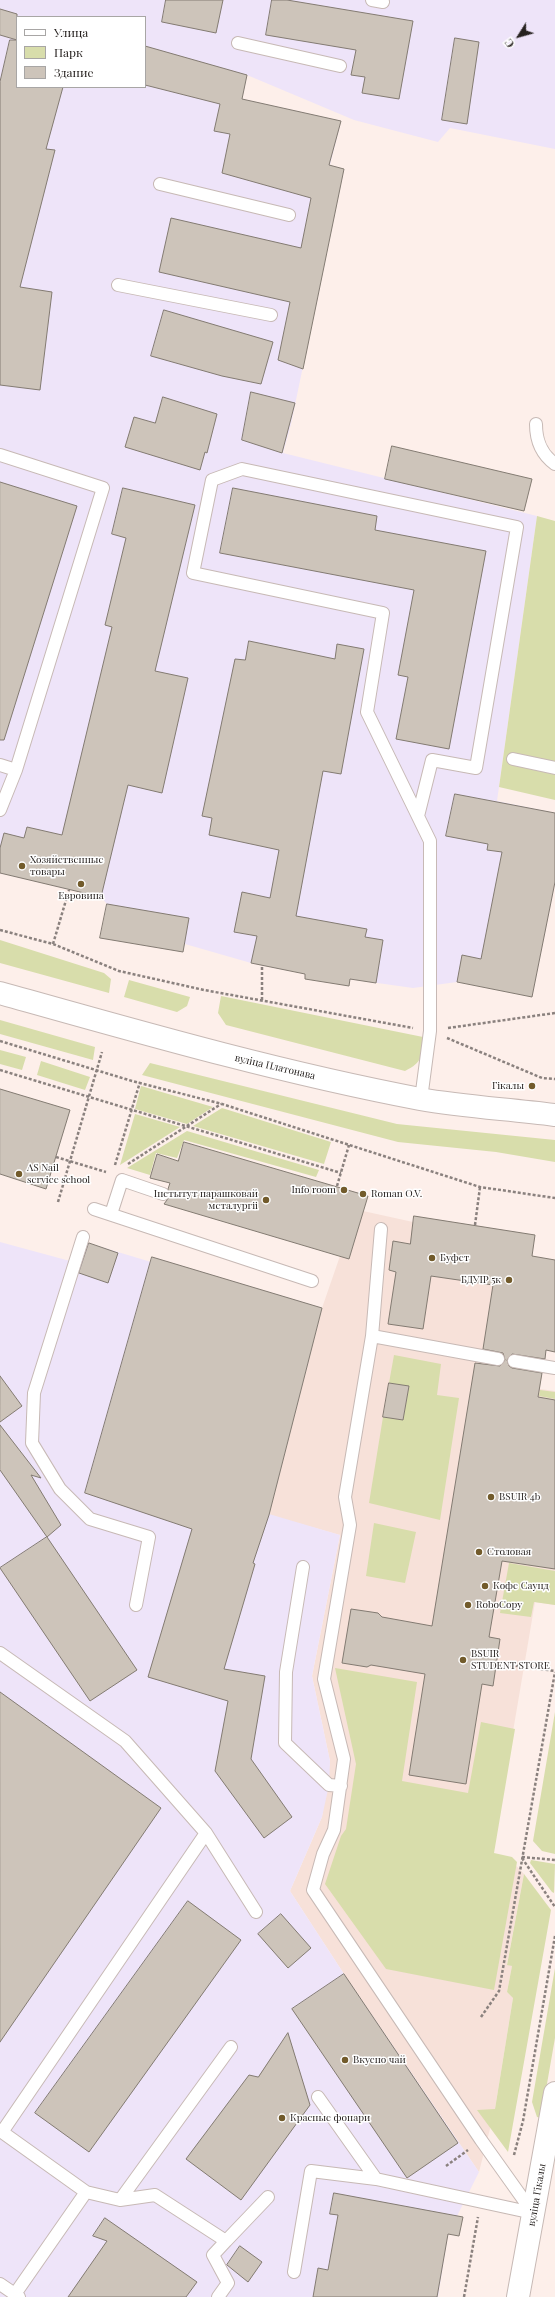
<!DOCTYPE html>
<html>
<head>
<meta charset="utf-8">
<style>
	body { margin:0 }
	#map { position:relative; width:555px; height:2297px; overflow:hidden; background:#fdefea; font-family:"Playfair Display",serif }
	canvas { display:block }
	.legend { position:absolute; left:16px; top:16px; width:130px; height:72px; box-sizing:border-box; background:#fff; border:1px solid #a8a6a5; margin:0; padding:5px 7px; list-style:none; font-size:12px; color:#26211f }
	.legend li { display:flex; align-items:center; gap:8px; height:20px }
	.legend b { width:20px; border:1px solid #a8a6a5 }
	.north { position:absolute; left:499px; top:16px; width:40px; height:40px; -webkit-text-stroke:3px #fff; paint-order:stroke; rotate:233deg; font-size:11px; font-weight:700; line-height:16px; text-align:center; color:#26211f }
	.north::after { content:''; display:block; margin:auto; width:14px; height:18px; background:#26211f; clip-path:polygon(50% 0,100% 100%,50% 72%,0 100%) }
</style>
</head>
<body>
<div id="map">
<canvas width="555" height="2297"></canvas>
<ul class="legend">
<li><b style="height:5px;background:#fff"></b>Улица</li>
<li><b style="height:11px;background:#d8ddab"></b>Парк</li>
<li><b style="height:11px;background:#cdc4ba"></b>Здание</li>
</ul>
<div class="north">С</div>
</div>
<script>
const ctx = document.querySelector('canvas').getContext('2d');
ctx.lineJoin = 'round';
function fill(path, color) { ctx.fillStyle = color; ctx.fill(path, 'evenodd'); }
function strokePath(path, color, width, dash) { ctx.strokeStyle = color; ctx.lineWidth = width; ctx.lineCap = dash ? 'butt' : 'round'; ctx.setLineDash(dash || []); ctx.stroke(path); }
function write(font, color, halo, rows, align = 'center') {
  ctx.font = font + ' "Playfair Display",serif'; ctx.lineWidth = 3; ctx.setLineDash([]); ctx.textBaseline = 'middle'; ctx.strokeStyle = halo; ctx.fillStyle = color; for (const [text, x, y, turn = 0] of rows) {
    ctx.save(); ctx.translate(x, y); ctx.rotate((+turn || 0) * Math.PI / 180); ctx.textAlign = isNaN(turn) ? turn : align; if (halo) ctx.strokeText(text, 0, 0); ctx.fillText(text, 0, 0); ctx.restore();
  }
}
const built = new Path2D(`
	M 363,1211 L 413,1222 L 415,1216 L 535,1235 L 532,1256 L 555,1260 L 555,1352 L 517,1346 L 513,1369 L 542,1374 L 540,1389 L 555,1391 L 555,1605 L 535,1602 L 492,1855 L 509,1858 L 524,1874 L 507,1964 L 512,1966 L 507,1992 L 513,1998 L 495,2109 L 479,2172 L 344,1974 L 290,1891 L 322,1817 L 330,1761 L 312,1676 L 340,1535 L 269,1515 L 322,1308 L 340,1256 L 349,1258 Z`);
const industrial = new Path2D(`
	M 0,0 L 555,0 L 555,149 L 450,128 L 438,142 L 354,120 L 247,75 L 242,99 L 341,121 L 330,165 L 344,169 L 291,424 L 283,453 L 537,516 L 497,801 L 555,813 L 555,881 L 532,997 L 457,982 L 413,988 L 285,970 L 251,963 L 185,944 L 183,952 L 101,938 L 107,904 L 101,897 L 0,873 ZM 17,17 L 145,17 L 145,87 L 17,87 Z
	M 0,1242 L 81,1264 L 88,1243 L 151,1262 L 152,1257 L 322,1308 L 269,1514 L 340,1535 L 312,1676 L 330,1761 L 329,1785 L 322,1817 L 290,1891 L 344,1974 L 479,2172 L 448,2234 L 438,2297 L 0,2297 Z`);
const green = new Path2D(`
	M 537,516 L 555,521 L 555,800 L 499,787 Z
	M 0,940 L 104,973 L 111,979 L 109,993 L 0,963 Z
	M 129,980 L 190,997 L 187,1006 L 177,1012 L 124,997 Z
	M 221,996 L 423,1037 C 422,1056 423,1062 405,1071 L 226,1025 L 218,1013 Z
	M 0,1020 L 95,1047 L 93,1060 L 0,1034 Z
	M 0,1050 L 26,1057 L 22,1070 L 0,1064 Z
	M 41,1061 L 90,1077 L 85,1090 L 37,1075 Z
	M 150,1063 L 397,1124 L 555,1140 L 555,1162 L 496,1152 L 398,1142 L 142,1075 Z
	M 141,1086 L 213,1107 L 187,1124 L 135,1109 Z
	M 222,1108 L 331,1142 L 324,1164 L 193,1126 Z
	M 135,1114 L 180,1127 L 120,1165 Z
	M 187,1131 L 319,1170 L 316,1177 L 184,1140 L 177,1158 L 156,1153 L 150,1175 L 127,1168 Z
	M 394,1355 L 441,1364 L 437,1395 L 459,1398 L 440,1520 L 369,1503 L 383,1417 L 403,1420 L 409,1387 L 389,1383 Z
	M 540,1390 L 555,1392 L 555,1399 L 539,1396 Z
	M 374,1523 L 416,1532 L 405,1583 L 366,1576 Z
	M 509,1563 L 555,1571 L 555,1605 L 534,1602 L 531,1617 L 500,1613 Z
	M 335,1668 L 417,1682 L 402,1781 L 468,1793 L 481,1722 L 515,1729 L 494,1853 L 512,1857 L 517,1862 L 494,1990 L 386,1969 L 325,1884 L 341,1836 L 346,1829 L 356,1764 Z
	M 555,1712 L 555,1854 L 542,1851 L 533,1841 Z
	M 531,1860 L 555,1864 L 554,1893 L 552,1892 L 530,1863 Z
	M 524,1874 L 551,1910 L 508,2152 L 477,2110 L 495,2109 L 513,1998 L 507,1992 L 512,1966 L 507,1965 Z
	M 555,1968 L 555,2038 L 541,2118 L 537,2117 L 532,2102 Z`);
const building = new Path2D(`
	M 166,0 L 223,0 L 216,33 L 162,22 Z
	M 272,0 L 287,0 L 413,21 L 399,99 L 362,93 L 365,77 L 351,75 L 356,50 L 266,35 Z
	M 0,9 L 17,14 L 17,40 L 0,35 Z
	M 455,38 L 479,42 L 467,124 L 442,120 Z
	M 10,40 L 17,40 L 17,87 L 63,87 L 46,149 L 55,150 L 20,287 L 52,292 L 40,390 L 0,385 L 0,82 Z
	M 145,46 L 247,75 L 242,99 L 341,121 L 329,165 L 344,169 L 303,369 L 278,360 L 290,302 L 159,272 L 171,218 L 301,248 L 311,198 L 222,173 L 230,134 L 214,131 L 220,104 L 145,85 Z
	M 164,310 L 273,342 L 261,384 L 222,376 L 151,356 Z
	M 251,392 L 295,403 L 282,453 L 242,440 Z
	M 163,397 L 217,414 L 207,453 L 205,452 L 200,470 L 125,447 L 134,417 L 155,423 Z
	M 392,446 L 532,479 L 524,511 L 385,479 Z
	M 0,482 L 77,506 L 4,740 L 0,740 Z
	M 123,488 L 195,505 L 155,671 L 188,678 L 162,793 L 128,785 L 101,897 L 0,873 L 0,848 L 4,833 L 24,838 L 27,827 L 62,835 L 112,627 L 105,625 L 126,538 L 112,534 Z
	M 233,488 L 377,516 L 375,530 L 486,551 L 449,749 L 396,739 L 408,677 L 398,675 L 414,590 L 220,553 Z
	M 249,641 L 335,659 L 337,644 L 364,649 L 341,774 L 323,771 L 296,916 L 367,929 L 365,937 L 383,940 L 376,983 L 350,979 L 349,986 L 305,979 L 305,974 L 251,963 L 257,936 L 234,932 L 242,892 L 270,898 L 279,850 L 209,835 L 212,818 L 202,816 L 235,659 L 245,660 Z
	M 455,794 L 555,813 L 555,882 L 532,997 L 457,982 L 462,955 L 481,959 L 502,852 L 487,850 L 488,844 L 446,836 Z
	M 107,904 L 189,918 L 183,952 L 100,938 Z
	M 0,1089 L 70,1110 L 46,1189 L 0,1174 Z
	M 184,1142 L 368,1196 L 349,1259 L 164,1204 L 170,1196 L 168,1189 L 170,1183 L 150,1178 L 157,1154 L 178,1161 Z
	M 414,1216 L 535,1235 L 532,1256 L 555,1260 L 555,1352 L 546,1350 L 545,1359 L 512,1354 L 507,1360 L 509,1366 L 512,1368 L 542,1373 L 538,1397 L 555,1400 L 555,1569 L 502,1561 L 489,1637 L 500,1639 L 493,1686 L 482,1684 L 466,1784 L 409,1775 L 425,1674 L 371,1665 L 367,1667 L 342,1663 L 351,1609 L 378,1613 L 382,1617 L 432,1626 L 475,1363 L 500,1366 L 505,1360 L 503,1353 L 483,1349 L 493,1285 L 431,1276 L 423,1329 L 388,1324 L 396,1272 L 389,1270 L 393,1241 L 410,1244 Z
	M 89,1243 L 118,1253 L 108,1283 L 79,1273 Z
	M 152,1257 L 322,1308 L 269,1515 L 253,1563 L 255,1564 L 224,1669 L 265,1676 L 251,1759 L 292,1817 L 264,1838 L 215,1771 L 228,1701 L 148,1677 L 192,1529 L 85,1493 Z
	M 0,1376 L 22,1406 L 0,1422 Z
	M 389,1383 L 409,1386 L 403,1420 L 383,1417 Z
	M 0,1425 L 41,1478 L 31,1475 L 61,1525 L 47,1537 L 0,1470 Z
	M 47,1537 L 137,1670 L 90,1701 L 0,1568 Z
	M 0,1692 L 161,1808 L 0,2042 Z
	M 188,1901 L 241,1940 L 89,2152 L 35,2113 Z
	M 281,1914 L 311,1948 L 288,1968 L 258,1934 Z
	M 344,1974 L 458,2143 L 407,2178 L 292,2009 Z
	M 288,2033 L 310,2105 L 241,2200 L 186,2159 L 249,2075 L 258,2077 Z
	M 334,2193 L 463,2217 L 459,2236 L 448,2234 L 437,2297 L 313,2297 L 318,2268 L 328,2270 L 338,2215 L 330,2214 Z
	M 105,2218 L 197,2282 L 186,2297 L 68,2297 L 107,2241 L 93,2236 Z
	M 240,2246 L 262,2262 L 248,2282 L 227,2265 Z`);
const path = new Path2D(`
	M 0,930 L 53,944 L 119,971 L 204,990 L 413,1028
	M 53,944 L 69,890
	M 262,1000 L 262,966
	M 448,1028 L 555,1013
	M 447,1038 L 542,1078 L 555,1079
	M 0,1041 L 132,1081 L 222,1104 L 480,1187 L 555,1198
	M 0,1070 L 341,1173
	M 56,1157 L 106,1172
	M 128,1164 L 221,1104
	M 115,1165 L 140,1082
	M 337,1186 L 349,1145
	M 58,1202 L 102,1052
	M 475,1225 L 480,1187
	M 496,1663 L 555,1671
	M 522,1857 L 555,1860
	M 522,1858 L 555,1907
	M 481,2017 L 499,1991 L 555,1672
	M 514,2155 L 523,2121 L 555,1936
	M 446,2166 L 468,2150
	M 464,2297 L 478,2217`);
const lane = new Path2D(`
	M 372,0 L 383,2
	M 238,43 L 340,66
	M 160,184 L 289,215
	M 118,285 L 271,315
	M 536,424 C 536,441 541,454 555,464
	M 0,455 L 103,488 L 16,770 L 0,810
	M 513,759 L 555,768
	M 0,765 L 16,770
	M 418,816 L 432,760 L 476,768 L 517,527 L 242,469 L 212,480 L 193,573 L 383,613 L 367,712 L 430,841 L 430,1031 L 421,1099
	M 94,1209 L 312,1281
	M 111,1214 L 122,1180 L 163,1194
	M 381,1229 L 372,1336 L 345,1497 L 350,1525 L 324,1679 L 344,1759 L 334,1830 L 323,1854 L 313,1890 L 481,2140 L 533,2213
	M 83,1237 L 34,1393 L 32,1443 L 60,1489 L 90,1519 L 149,1537 L 136,1605
	M 372,1336 L 498,1359
	M 514,1361 L 555,1368
	M 303,1567 L 286,1672 L 285,1743 L 329,1785 L 341,1786
	M 0,1653 L 125,1741 L 206,1833 L 256,1912
	M 318,2097 L 376,2179
	M 86,2192 L 120,2200 L 231,2047
	M 120,2200 L 155,2195 L 226,2241 L 213,2255 L 228,2283 L 218,2297
	M 226,2241 L 268,2197
	M 294,2272 L 311,2171 L 376,2179 L 533,2213
	M 0,2284 L 19,2297
	M 15,2294 L 86,2192 L 2,2132 L 206,1833`);
const secondary = new Path2D(`
	M 0,993 C 139,1032 278,1072 420,1099 C 464,1107 510,1109 555,1115
	M 518,2297 L 555,2093`);
const markers = [
	[22,866,4,"#725b2b"],
	[81,884,4,"#725b2b"],
	[532,1086,4,"#725b2b"],
	[19,1174,4,"#725b2b"],
	[344,1190,4,"#725b2b"],
	[363,1194,4,"#725b2b"],
	[266,1200,4,"#725b2b"],
	[432,1258,4,"#725b2b"],
	[509,1280,4,"#725b2b"],
	[491,1497,4,"#725b2b"],
	[479,1552,4,"#725b2b"],
	[485,1586,4,"#725b2b"],
	[468,1605,4,"#725b2b"],
	[463,1660,4,"#725b2b"],
	[345,2060,4,"#725b2b"],
	[282,2118,4,"#725b2b"]
];
const poiNames = [
	["Хозяйственные",30,860],
	["товары",30,872],
	["Евровина",81,896,"center"],
	["Гікалы",524,1086,"right"],
	["AS Nail",27,1168],
	["service school",27,1180],
	["Info room",336,1190,"right"],
	["Інстытут парашковай",258,1194,"right"],
	["металургіі",258,1206,"right"],
	["Roman O.V.",371,1194],
	["Буфет",440,1258],
	["БДУІР 5к",501,1280,"right"],
	["BSUIR 4b",499,1497],
	["Столовая",487,1552],
	["Кофе Саунд",493,1586],
	["RoboCopy",476,1605],
	["BSUIR",471,1654],
	["STUDENT STORE",471,1666],
	["Вкусно чай",353,2060],
	["Красные фонари",290,2118]
];
const streetNames = [
	["вуліца Платонава",275,1067,13],
	["вуліца Гікалы",537,2195,-80]
];
fill(built, '#f7e1d9');
fill(industrial, '#eee4f9');
fill(green, '#d8ddab');
fill(building, '#cdc4ba');
strokePath(building, '#837b72', 1);
strokePath(lane, '#c7b9b5', 14);
strokePath(secondary, '#c7b9b5', 24);
strokePath(path, '#8a817e', 2.5, [3, 2]);
strokePath(lane, '#fff', 12);
strokePath(secondary, '#fff', 22);
for (const [x, y, r, color] of markers) { const dot = new Path2D(); dot.arc(x, y, r, 0, 2 * Math.PI); ctx.fillStyle = color; ctx.fill(dot); strokePath(dot, '#fff', 1.5); }
write('10px', '#26211f', '#fff', poiNames, 'left');
write('10px', '#26211f', '#fff', streetNames);
</script>
</body>
</html>
